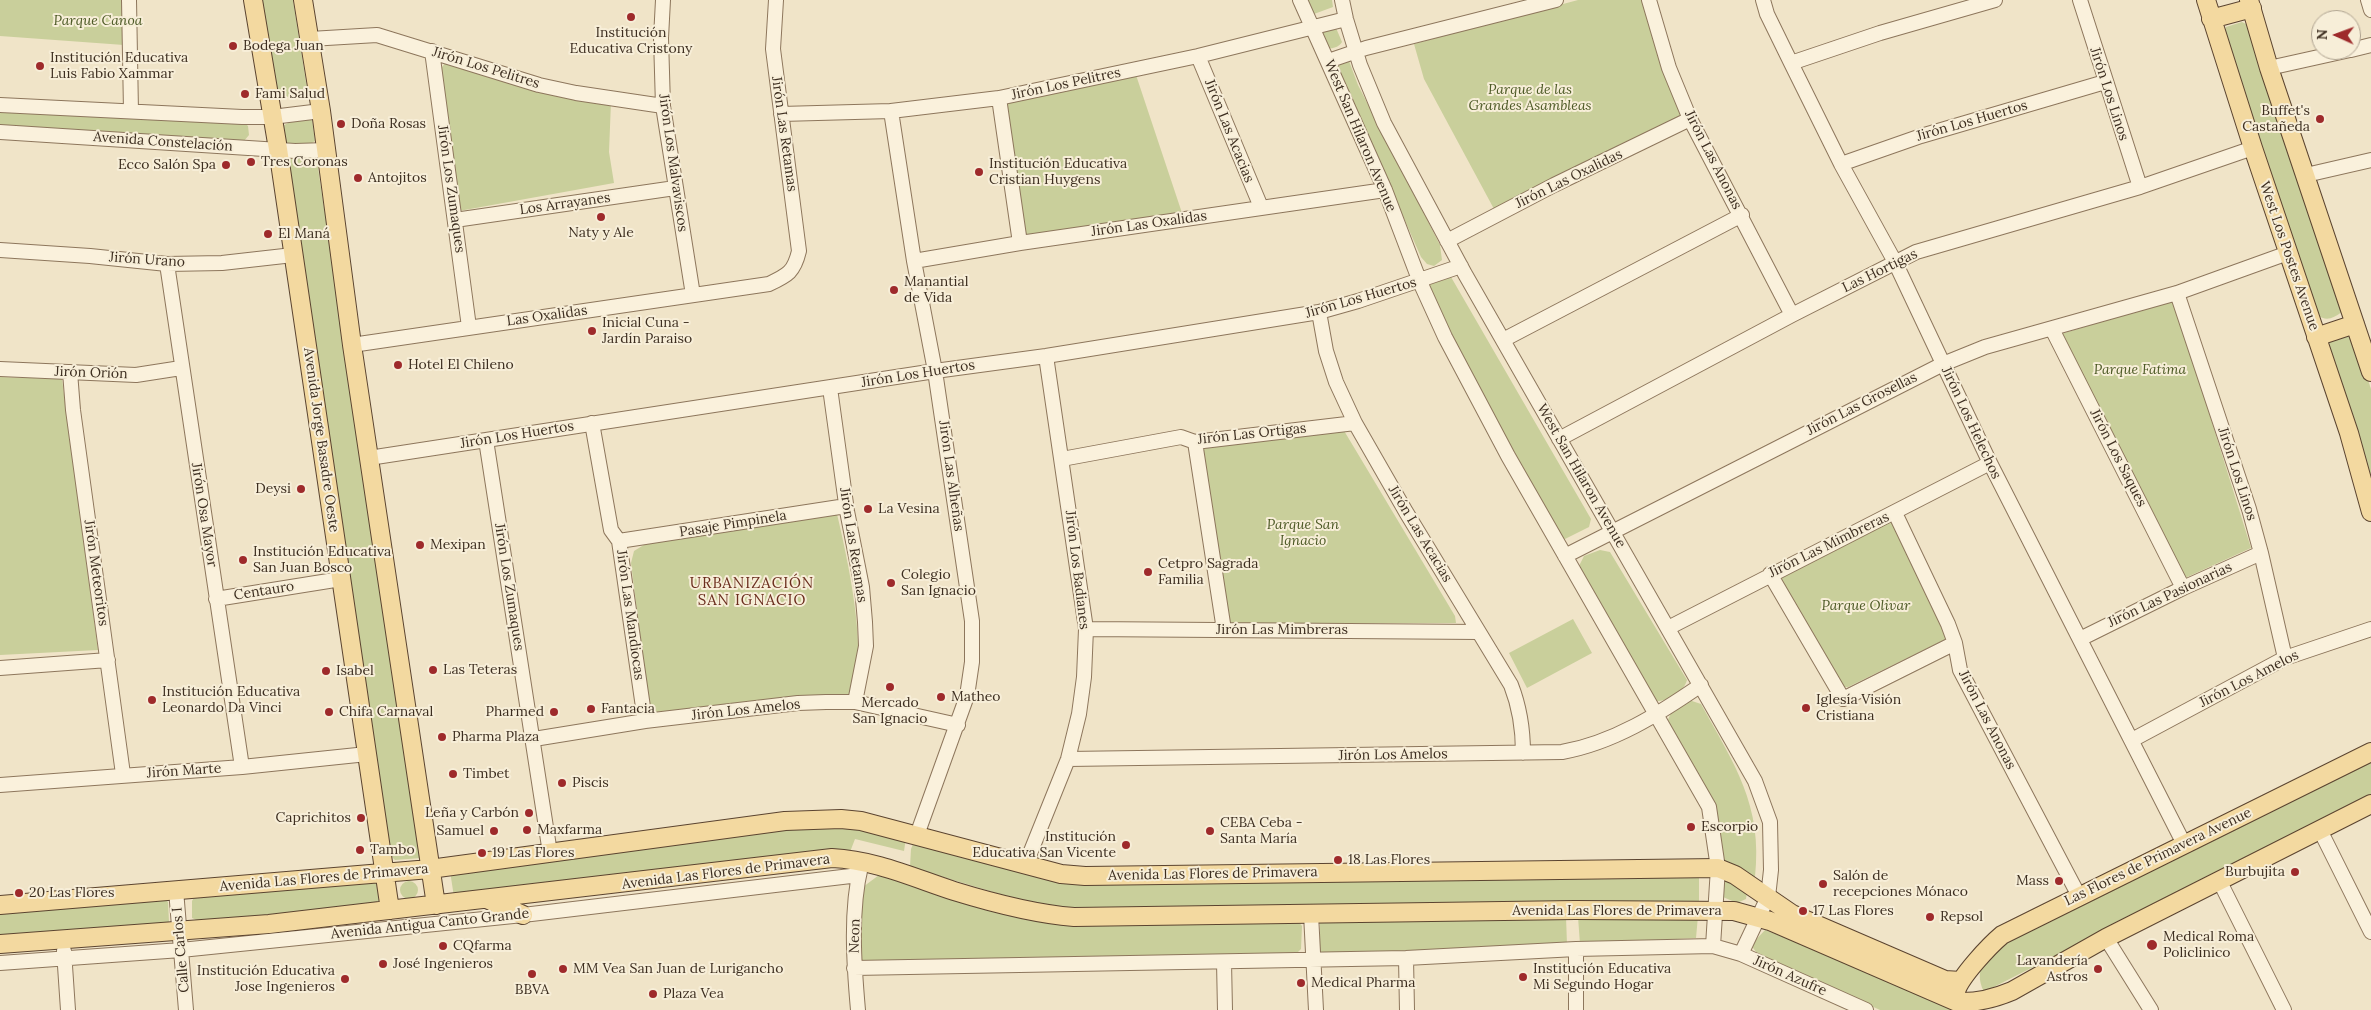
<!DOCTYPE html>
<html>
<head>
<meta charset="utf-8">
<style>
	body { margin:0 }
	#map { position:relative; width:2371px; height:1010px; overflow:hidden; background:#f0e4c8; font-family:Lora,serif }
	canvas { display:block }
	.north { position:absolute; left:2311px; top:10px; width:50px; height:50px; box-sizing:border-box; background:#f7eed8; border:1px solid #ada18e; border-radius:50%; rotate:272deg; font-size:14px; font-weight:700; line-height:20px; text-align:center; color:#3d2e20 }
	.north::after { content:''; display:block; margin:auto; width:18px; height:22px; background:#9e2a2b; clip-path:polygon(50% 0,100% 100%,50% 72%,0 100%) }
</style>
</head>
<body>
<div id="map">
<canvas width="2371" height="1010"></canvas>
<div class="north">N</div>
</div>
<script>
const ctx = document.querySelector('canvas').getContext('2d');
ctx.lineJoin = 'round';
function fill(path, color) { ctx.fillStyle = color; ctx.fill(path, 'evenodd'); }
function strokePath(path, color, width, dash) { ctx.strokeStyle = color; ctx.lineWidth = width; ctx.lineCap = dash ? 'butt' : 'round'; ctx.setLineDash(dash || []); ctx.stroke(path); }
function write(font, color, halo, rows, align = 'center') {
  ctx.font = font + ' Lora,serif'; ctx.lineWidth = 4; ctx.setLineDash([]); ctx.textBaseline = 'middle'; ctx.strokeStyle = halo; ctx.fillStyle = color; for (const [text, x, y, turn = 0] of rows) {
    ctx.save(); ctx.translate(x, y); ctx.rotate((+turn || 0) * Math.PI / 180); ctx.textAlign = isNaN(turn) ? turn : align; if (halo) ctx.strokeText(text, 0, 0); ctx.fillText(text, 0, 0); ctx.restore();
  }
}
const green = new Path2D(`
	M 0,0 L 124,0 L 124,45 L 0,36 Z
	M 258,0 L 293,0 L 308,94 L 278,98 Z
	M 1307,0 L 1332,0 L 1333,7 L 1314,14 Z
	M 1578,0 L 1642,0 L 1659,58 L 1683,117 L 1494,209 L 1424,79 L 1414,44 Z
	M 2242,22 L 2250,26 L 2342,312 C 2333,318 2327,322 2317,315 L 2223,35 L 2226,27 Z
	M 1336,28 L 1342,42 C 1339,47 1333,49 1328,48 L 1321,33 L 1323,30 Z
	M 1349,61 L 1358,85 L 1440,245 L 1442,260 L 1434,266 L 1427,264 L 1421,257 L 1336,65 Z
	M 446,62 L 611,102 L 609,152 L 614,183 L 459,211 L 438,72 Z
	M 1136,75 L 1182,213 L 1026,237 L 1006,103 Z
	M 0,109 L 242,121 L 248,126 L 249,135 L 244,141 L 0,126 Z
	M 312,119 L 315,141 L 309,145 L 291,146 C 265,126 293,119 312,119 Z
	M 316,155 L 422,849 L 421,858 L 395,860 L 388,853 L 285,160 L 292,156 Z
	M 1443,277 L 1451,277 L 1591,519 L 1589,527 L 1565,539 L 1559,537 L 1476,389 L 1429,288 L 1431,283 Z
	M 2174,300 L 2251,548 L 2185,578 L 2061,334 Z
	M 2339,333 L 2353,335 L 2371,389 L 2371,480 L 2327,347 L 2329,340 Z
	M 0,377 L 62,379 L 98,650 L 0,655 Z
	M 1343,429 L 1455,616 L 1456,623 L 1228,623 L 1200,449 Z
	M 837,514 C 845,548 874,671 847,697 L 802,696 L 650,714 L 631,563 L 634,551 L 647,543 Z
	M 1890,519 L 1950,637 L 1848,687 L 1841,687 L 1776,574 Z
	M 1600,550 L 1610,552 L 1687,680 C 1684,692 1667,702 1655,701 L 1578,568 L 1584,556 Z
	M 1573,619 L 1592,653 L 1527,688 L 1509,653 Z
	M 1689,700 L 1701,704 C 1734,764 1763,805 1755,877 L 1721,859 L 1716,839 L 1667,722 L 1673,708 Z
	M 2371,759 L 2371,795 L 1984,992 C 1972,967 1988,957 2006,942 Z
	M 847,823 L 906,838 L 904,851 L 855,839 L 850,852 L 454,897 L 450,871 L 743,832 Z
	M 915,839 L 1047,878 L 1699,871 L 1699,901 L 1084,911 L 1039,906 L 910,867 L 911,849 Z
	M 879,875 L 992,910 L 1298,921 L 1302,926 L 1301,949 L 1297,953 L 858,963 L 863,887 Z
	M 1724,878 L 1747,892 L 1746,899 L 1737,903 L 1723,897 L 1719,889 Z
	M 377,880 L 383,901 L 376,905 L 199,921 L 192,918 L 192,901 L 196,894 Z
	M400 890a9 9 0 1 1 18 0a9 9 0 1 1-18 0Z
	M 163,898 L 168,902 L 169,922 L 166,926 L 0,938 L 0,911 Z
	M 1698,916 L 1696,938 L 1580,944 L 1578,917 Z
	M 1566,917 L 1567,944 L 1324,954 L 1320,951 L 1320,921 Z
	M 1765,930 L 1880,974 L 1959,1010 L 1880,1010 L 1756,952 L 1751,945 Z`);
const minor = new Path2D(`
	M 129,0 L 131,111
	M 663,0 L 661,38 L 663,106 L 693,295
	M 1300,0 L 1385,190 L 1420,282 L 1445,337 L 1508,456 L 1709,807 L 1718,868 L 1713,946
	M 1342,0 L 1346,19 L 1360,65 L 1384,123 L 1465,274 L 1755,781 L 1770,822 L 1771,870 L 1768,897 L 1741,954
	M 1649,0 L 1669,68 L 1690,119 L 1792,315
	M 1763,0 L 1767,14 L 1791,63 L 1841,164 L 1895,262 L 1990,463 L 2184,844
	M 2080,0 L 2140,187
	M 2368,0 L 2371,10
	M 310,39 L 377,35 L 539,85 L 576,93 L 663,106
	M 2351,50 L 2371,45
	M 432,51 L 469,327
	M 1198,56 L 1261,207
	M 1328,61 L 1366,48 L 1556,0
	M 1791,63 L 1880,33 L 1995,0
	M 2269,68 L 2350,50
	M 999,98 L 1020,243
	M 0,105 L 242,117 L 272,117 L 321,111
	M 891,111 L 914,261 L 935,371 L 972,621 L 972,662 L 967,696 L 917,835
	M 781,114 L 891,111 L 999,98 L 1198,56 L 1346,19
	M 0,132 L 295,151 L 327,150
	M 1841,164 L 1921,136 L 2105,82
	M 2306,175 L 2371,160
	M 455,220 L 675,188
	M 1447,241 L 1554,185 L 1690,119
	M 0,250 L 90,256 L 167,264 L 222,263 L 293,255
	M 914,261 L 1020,243 L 1385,190
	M 167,264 L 242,767
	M 2177,293 L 2249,509 L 2261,553 L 2285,658
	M 1319,312 L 1326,351 L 1336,382 L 1355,423 L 1406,512 L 1511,685 C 1520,708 1523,729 1523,753
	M 2052,329 L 2183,588
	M 1503,340 L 1742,215
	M 352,345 L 769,284 C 788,275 794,272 799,251 L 773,49 L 776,0
	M 0,369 L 136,375 L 181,368
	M 70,372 L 73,410 L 123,774
	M 830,388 L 847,511 L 862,587 L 865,622 L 866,646 L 855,702
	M 592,423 L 611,530 L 619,541 L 645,721
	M 1559,439 L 1792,315 L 1916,252 L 2140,187 L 2253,148
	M 486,440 L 550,853
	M 1195,442 L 1224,630
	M 369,458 L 935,371 L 1046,356 L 1319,312 L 1358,301 L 1461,266
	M 1062,459 L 1181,437 L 1195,442 L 1355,423
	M 1895,513 L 1948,624 L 1955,643 L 1960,670 L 2079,896
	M 619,541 L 846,506
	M 1565,556 L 1943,364 L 1985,347 L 2177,293 L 2288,253
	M 1770,574 L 1843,699 L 1955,643
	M 216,599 L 341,579
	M 1668,628 L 1990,463
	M 1086,629 L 1479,632
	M 2080,639 L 2183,588 L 2261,553
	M 0,668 L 108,660
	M 534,739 L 645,721 L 798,703 L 826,702 L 855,702 L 958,725
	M 2132,740 L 2285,658 L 2371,629
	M 1068,759 L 1562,752 C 1613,743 1659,714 1701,685
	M 0,785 L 242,767 L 367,754
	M 2320,830 L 2371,932
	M 1025,866 L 1068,759 L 1079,714 L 1084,677 L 1086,629 L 1046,356
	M 2220,882 L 2284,1010
	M 176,890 L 186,1010
	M 1311,914 L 1316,1010
	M 2106,938 L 2151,1010
	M 1576,949 L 1576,1010
	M 64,951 L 68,1010
	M 1406,958 L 1407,1010
	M 1224,962 L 1225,1010
	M 0,963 L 181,950 L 523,915 L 859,875
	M 854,968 L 1406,958 L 1576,949 L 1713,946 L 1741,954 L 1866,1010
	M 858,1010 C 854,965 850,911 861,866`);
const major = new Path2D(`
	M 253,0 L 278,149 L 390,910
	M 303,0 L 321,111 L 352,345 L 436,905
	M 2206,0 L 2253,148 L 2349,433 L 2371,512
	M 2249,0 L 2269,68 L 2371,372
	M 2211,19 L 2252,8
	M 2316,337 L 2355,324
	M 489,900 L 523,915
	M 0,905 L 430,869 L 785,821 L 841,819 L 861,821 L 1061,874 L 1085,876 L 1718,868 L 1735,875 L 1792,914 L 1945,980 L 1961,981
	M 0,944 L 269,924 L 832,858 C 875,860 914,878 954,891 C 993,903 1034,914 1074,917 L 1575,910 L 1734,911 L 1770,921 L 1957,1002 C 1977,1003 1993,999 2012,991 L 2106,938 L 2371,804
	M 1956,991 C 1961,976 1989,946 2002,935 L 2371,752`);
const markers = [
	[631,17,5,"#9e2a2b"],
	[233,46,5,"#9e2a2b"],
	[40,66,5,"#9e2a2b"],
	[245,94,5,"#9e2a2b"],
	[2320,119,5,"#9e2a2b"],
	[341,124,5,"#9e2a2b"],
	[251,162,5,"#9e2a2b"],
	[226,165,5,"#9e2a2b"],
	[979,172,5,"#9e2a2b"],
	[358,178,5,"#9e2a2b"],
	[601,217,5,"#9e2a2b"],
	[268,234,5,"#9e2a2b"],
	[894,290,5,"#9e2a2b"],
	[592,331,5,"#9e2a2b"],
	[398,365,5,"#9e2a2b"],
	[301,489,5,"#9e2a2b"],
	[868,509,5,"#9e2a2b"],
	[420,545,5,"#9e2a2b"],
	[243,560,5,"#9e2a2b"],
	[1148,572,5,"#9e2a2b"],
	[891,583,5,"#9e2a2b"],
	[433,670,5,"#9e2a2b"],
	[326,671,5,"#9e2a2b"],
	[890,687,5,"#9e2a2b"],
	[941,697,5,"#9e2a2b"],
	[152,700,5,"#9e2a2b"],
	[1806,708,5,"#9e2a2b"],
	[591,709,5,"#9e2a2b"],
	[329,712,5,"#9e2a2b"],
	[554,712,5,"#9e2a2b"],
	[442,737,5,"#9e2a2b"],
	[453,774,5,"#9e2a2b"],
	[562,783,5,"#9e2a2b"],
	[529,813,5,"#9e2a2b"],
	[361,818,5,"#9e2a2b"],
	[1691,827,5,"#9e2a2b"],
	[527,830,5,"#9e2a2b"],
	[494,831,5,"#9e2a2b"],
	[1210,831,5,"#9e2a2b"],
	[1126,845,5,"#9e2a2b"],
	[360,850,5,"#9e2a2b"],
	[482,853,5,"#9e2a2b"],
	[1338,860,5,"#9e2a2b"],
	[2295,872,5,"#9e2a2b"],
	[2059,881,5,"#9e2a2b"],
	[1823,884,5,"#9e2a2b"],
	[19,893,5,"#9e2a2b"],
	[1803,911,5,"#9e2a2b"],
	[1930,917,5,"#9e2a2b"],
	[2152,945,6,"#9e2a2b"],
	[443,946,5,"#9e2a2b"],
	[383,964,5,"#9e2a2b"],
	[563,969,5,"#9e2a2b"],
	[2098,969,5,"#9e2a2b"],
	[532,974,5,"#9e2a2b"],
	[1523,977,5,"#9e2a2b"],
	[345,979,5,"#9e2a2b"],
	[1301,983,5,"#9e2a2b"],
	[653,994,5,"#9e2a2b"]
];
const parkNames = [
	["Parque Canoa",98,21],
	["Parque de las",1530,90],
	["Grandes Asambleas",1530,106],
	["Parque Fatima",2140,370],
	["Parque San",1303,525],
	["Ignacio",1303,541],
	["Parque Olivar",1866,606]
];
const poiNames = [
	["Institución",631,33,"center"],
	["Educativa Cristony",631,49,"center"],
	["Bodega Juan",243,46],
	["Institución Educativa",50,58],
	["Luis Fabio Xammar",50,74],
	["Fami Salud",255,94],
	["Buffet's",2310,111,"right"],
	["Castañeda",2310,127,"right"],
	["Doña Rosas",351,124],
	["Tres Coronas",261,162],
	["Institución Educativa",989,164],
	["Cristian Huygens",989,180],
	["Ecco Salón Spa",216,165,"right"],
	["Antojitos",368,178],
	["Naty y Ale",601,233,"center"],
	["El Maná",278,234],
	["Manantial",904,282],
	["de Vida",904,298],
	["Inicial Cuna -",602,323],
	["Jardín Paraiso",602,339],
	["Hotel El Chileno",408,365],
	["Deysi",291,489,"right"],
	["La Vesina",878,509],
	["Mexipan",430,545],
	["Institución Educativa",253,552],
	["San Juan Bosco",253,568],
	["Cetpro Sagrada",1158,564],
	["Familia",1158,580],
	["Colegio",901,575],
	["San Ignacio",901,591],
	["Las Teteras",443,670],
	["Isabel",336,671],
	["Institución Educativa",162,692],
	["Leonardo Da Vinci",162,708],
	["Matheo",951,697],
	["Iglesía Visión",1816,700],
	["Cristiana",1816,716],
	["Mercado",890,703,"center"],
	["San Ignacio",890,719,"center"],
	["Fantacia",601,709],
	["Chifa Carnaval",339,712],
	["Pharmed",544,712,"right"],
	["Pharma Plaza",452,737],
	["Timbet",463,774],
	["Piscis",572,783],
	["Leña y Carbón",519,813,"right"],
	["Caprichitos",351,818,"right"],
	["CEBA Ceba -",1220,823],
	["Santa María",1220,839],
	["Escorpio",1701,827],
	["Maxfarma",537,830],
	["Samuel",484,831,"right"],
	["Institución",1116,837,"right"],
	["Educativa San Vicente",1116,853,"right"],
	["Tambo",370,850],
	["19 Las Flores",492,853],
	["18 Las Flores",1348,860],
	["Burbujita",2285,872,"right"],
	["Salón de",1833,876],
	["recepciones Mónaco",1833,892],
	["Mass",2049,881,"right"],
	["20 Las Flores",29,893],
	["17 Las Flores",1813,911],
	["Repsol",1940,917],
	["Medical Roma",2163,937],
	["Policlinico",2163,953],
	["CQfarma",453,946],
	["Lavandería",2088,961,"right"],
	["Astros",2088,977,"right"],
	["José Ingenieros",393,964],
	["MM Vea San Juan de Lurigancho",573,969],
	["Institución Educativa",1533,969],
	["Mi Segundo Hogar",1533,985],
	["Institución Educativa",335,971,"right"],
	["Jose Ingenieros",335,987,"right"],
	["Medical Pharma",1311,983],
	["BBVA",532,990,"center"],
	["Plaza Vea",663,994]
];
const streetNames = [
	["Jirón Los Pelitres",486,68,17],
	["Jirón Los Pelitres",1066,84,-12],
	["Jirón Los Linos",2109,94,72],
	["Jirón Los Huertos",1972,121,-16],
	["Jirón Las Acacias",1229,131,68],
	["Jirón Las Retamas",784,134,82],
	["West San Hilaron Avenue",1360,136,67],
	["Avenida Constelación",163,142,4],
	["Jirón Las Anonas",1713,160,63],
	["Jirón Los Malvaviscos",673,163,82],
	["Jirón Las Oxalidas",1569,179,-26],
	["Jirón Los Zumaques",451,189,82],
	["Los Arrayanes",565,204,-8],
	["Jirón Las Oxalidas",1149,224,-8],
	["West Los Postes Avenue",2289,256,71],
	["Jirón Urano",147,260,4],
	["Las Hortigas",1880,271,-26],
	["Jirón Los Huertos",1361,298,-16],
	["Las Oxalidas",547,316,-8],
	["Jirón Orión",91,373,2],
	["Jirón Los Huertos",918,374,-9],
	["Jirón Las Grosellas",1862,404,-27],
	["Jirón Los Helechos",1971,423,65],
	["Jirón Las Ortigas",1252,434,-6],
	["Jirón Los Huertos",517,435,-9],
	["Avenida Jorge Basadre Oeste",321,440,82],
	["Jirón Los Saques",2118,458,63],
	["Jirón Los Linos",2237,474,72],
	["Jirón Las Alheñas",951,476,82],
	["West San Hilaron Avenue",1581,476,60],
	["Jirón Osa Mayor",204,515,81],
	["Pasaje Pimpinela",733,524,-9],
	["Jirón Las Acacias",1420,534,59],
	["Jirón Las Retamas",853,545,81],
	["Jirón Las Mimbreras",1829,545,-26],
	["Jirón Los Badianes",1077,570,83],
	["Jirón Meteoritos",96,573,82],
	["Jirón Los Zumaques",509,587,81],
	["Centauro",264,591,-9],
	["Jirón Las Pasionarias",2170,595,-25],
	["Jirón Las Mandiocas",630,615,82],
	["Jirón Las Mimbreras",1282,630],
	["Jirón Los Amelos",2249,679,-27],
	["Jirón Los Amelos",746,710,-6],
	["Jirón Las Anonas",1987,720,63],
	["Jirón Los Amelos",1393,755,-1],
	["Jirón Marte",184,771,-4],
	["Las Flores de Primavera Avenue",2158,857,-26],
	["Avenida Las Flores de Primavera",726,872,-7],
	["Avenida Las Flores de Primavera",1213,874,-1],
	["Avenida Las Flores de Primavera",324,878,-5],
	["Avenida Las Flores de Primavera",1617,911],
	["Avenida Antigua Canto Grande",430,924,-6],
	["Neon",855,936,-88],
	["Calle Carlos I",181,950,-95],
	["Jirón Azufre",1790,976,24]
];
const neighbourhoodNames = [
	["URBANIZACIÓN",752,584],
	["SAN IGNACIO",752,601]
];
fill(green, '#c9cf9b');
strokePath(minor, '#8d765c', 16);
strokePath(major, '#5b4430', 20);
strokePath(minor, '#faf1dc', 14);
strokePath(major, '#f3d9a0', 18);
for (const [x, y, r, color] of markers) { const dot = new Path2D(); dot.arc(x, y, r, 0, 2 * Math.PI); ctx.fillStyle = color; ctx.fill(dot); strokePath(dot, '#f7eed8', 2); }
write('italic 14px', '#4d5a26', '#f7eed8', parkNames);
write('14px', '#3d2e20', '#f7eed8', poiNames, 'left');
write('14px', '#3d2e20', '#f7eed8', streetNames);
ctx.letterSpacing = '1px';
write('15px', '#6b2e1e', '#f7eed8', neighbourhoodNames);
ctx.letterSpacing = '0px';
</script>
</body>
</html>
